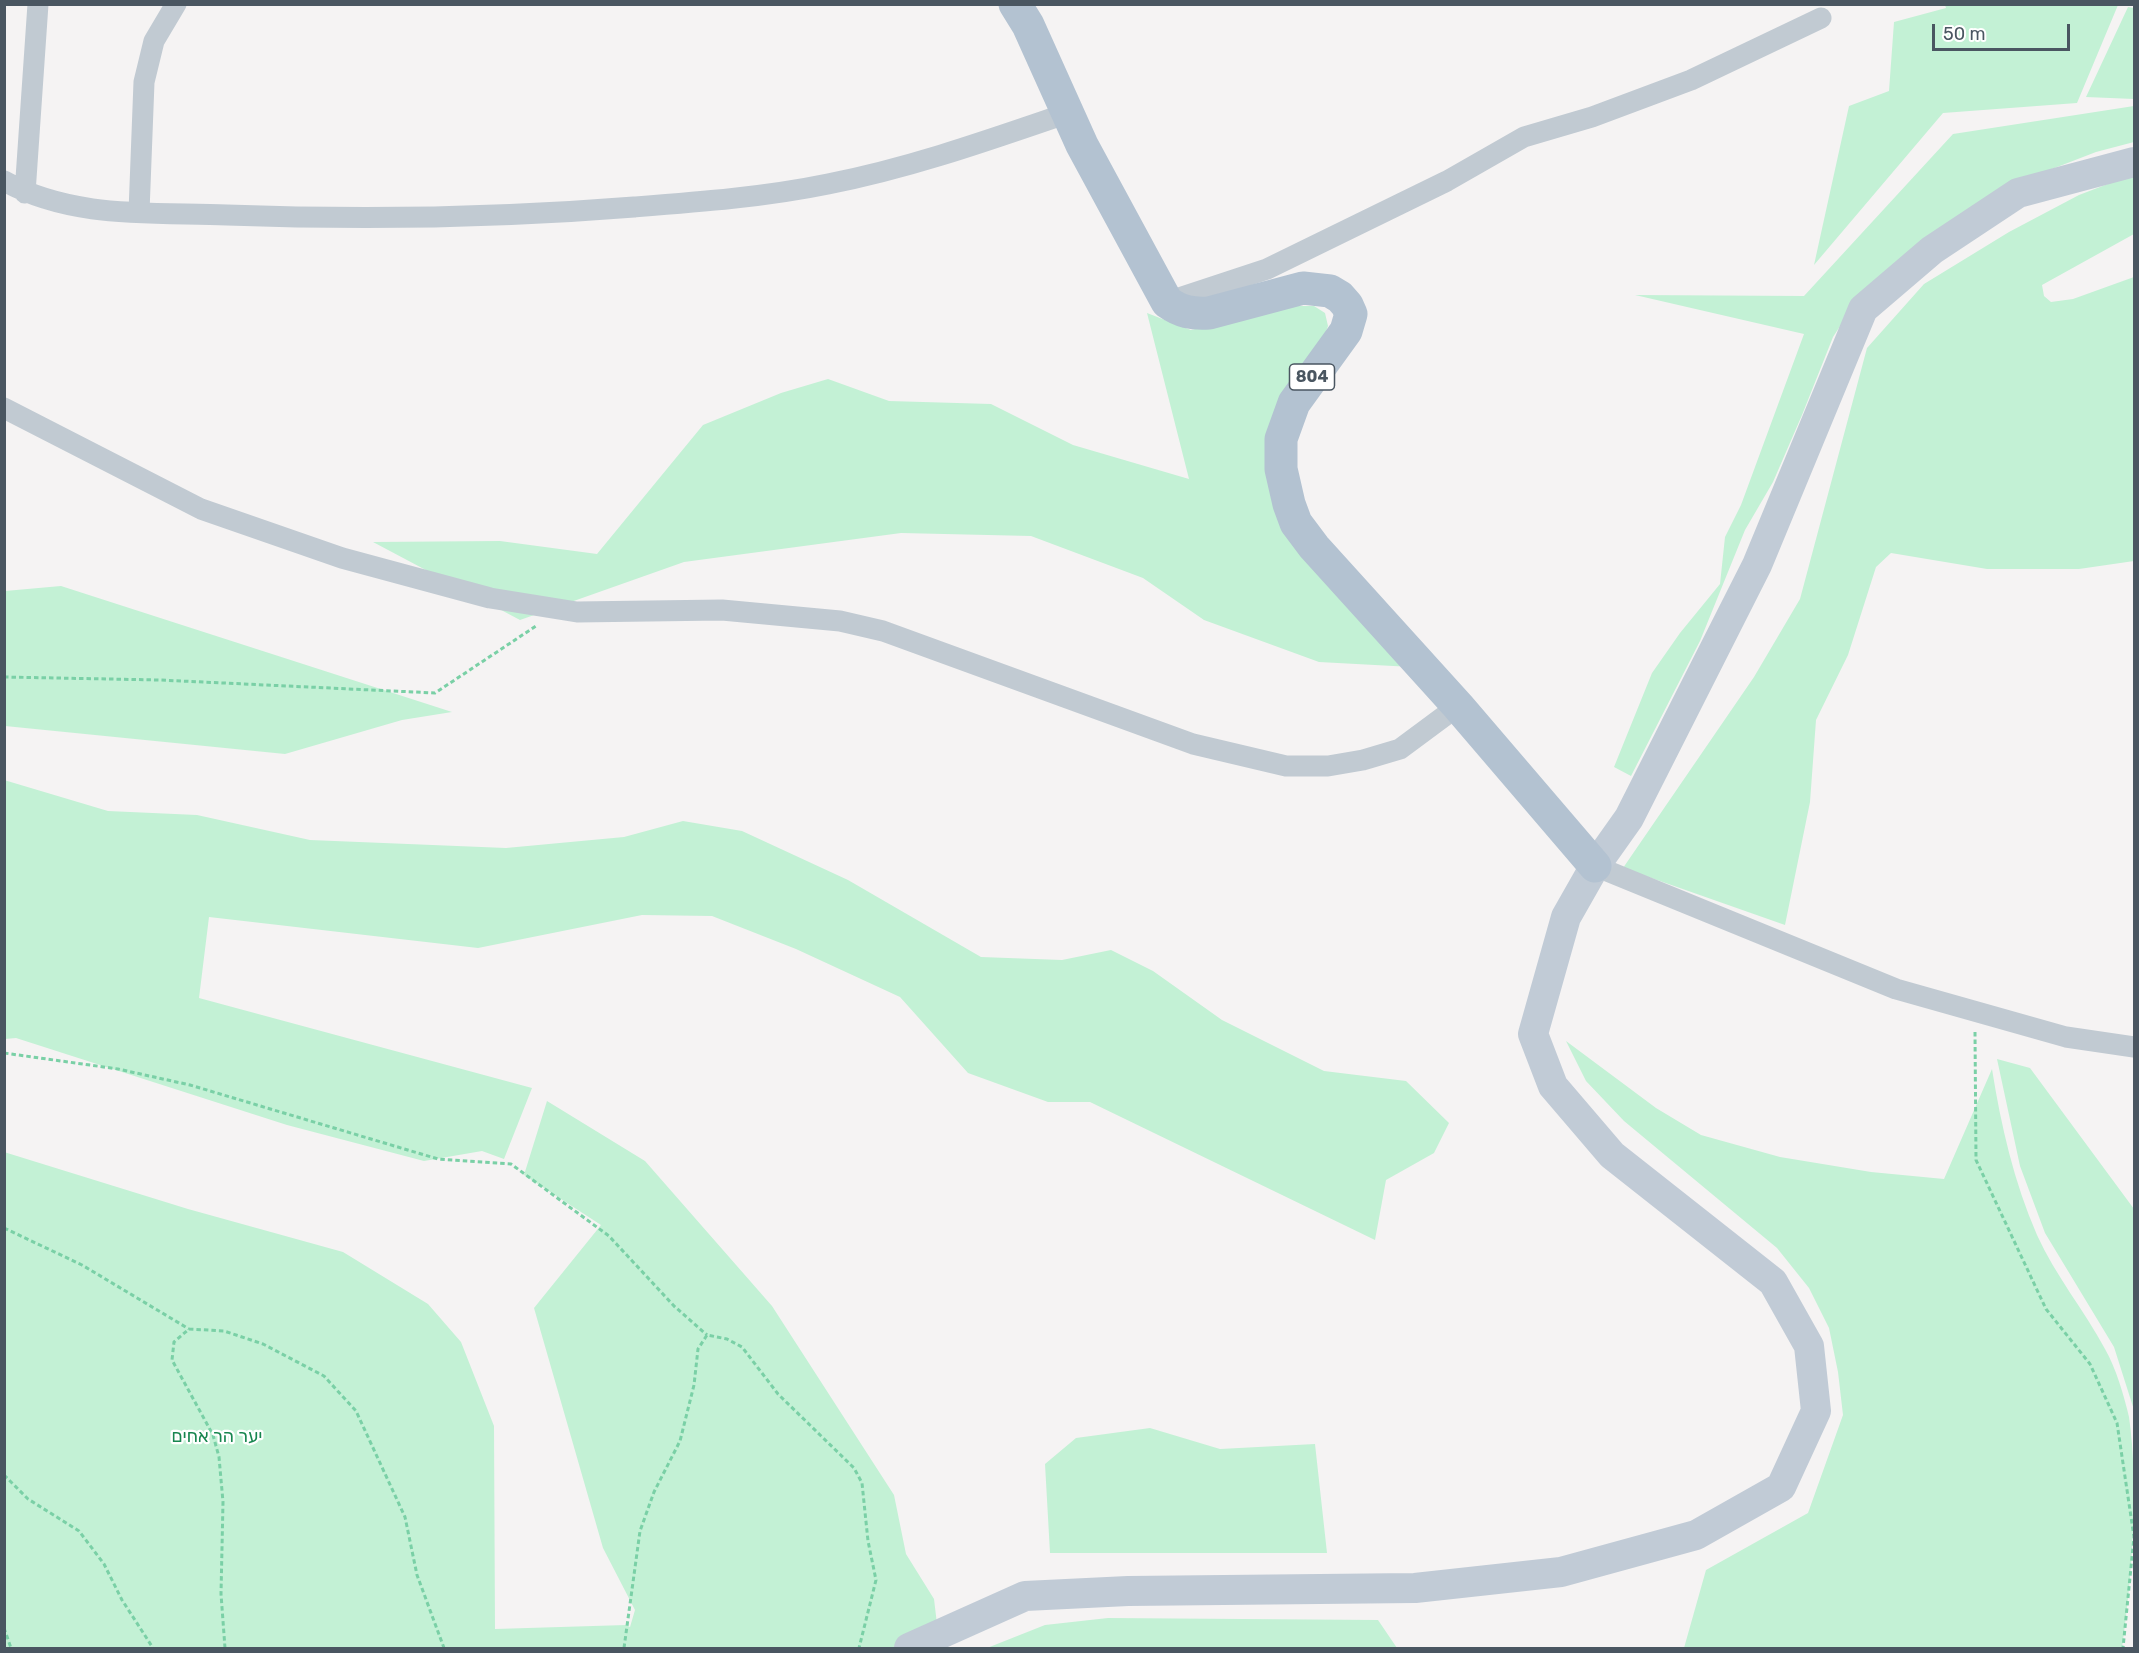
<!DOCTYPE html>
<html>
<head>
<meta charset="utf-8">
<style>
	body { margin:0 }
	#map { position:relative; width:2139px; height:1653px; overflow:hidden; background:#f5f3f3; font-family:Rubik,sans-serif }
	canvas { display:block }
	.frame { position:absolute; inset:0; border:6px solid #4a5661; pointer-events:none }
	.scale { position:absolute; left:1932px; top:24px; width:138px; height:27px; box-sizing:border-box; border:3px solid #4a5661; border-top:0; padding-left:8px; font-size:18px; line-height:21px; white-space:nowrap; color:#4a5661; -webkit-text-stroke:4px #fff; paint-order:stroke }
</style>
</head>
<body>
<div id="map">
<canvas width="2139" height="1653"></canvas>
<div class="frame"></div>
<div class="scale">50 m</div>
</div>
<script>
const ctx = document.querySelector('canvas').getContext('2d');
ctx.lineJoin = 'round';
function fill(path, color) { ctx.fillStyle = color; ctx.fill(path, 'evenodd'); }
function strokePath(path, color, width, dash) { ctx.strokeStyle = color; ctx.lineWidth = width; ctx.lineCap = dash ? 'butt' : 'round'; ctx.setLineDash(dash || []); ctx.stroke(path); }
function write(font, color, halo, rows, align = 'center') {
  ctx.font = font + ' Rubik,"Noto Sans Hebrew",sans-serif'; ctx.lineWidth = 4.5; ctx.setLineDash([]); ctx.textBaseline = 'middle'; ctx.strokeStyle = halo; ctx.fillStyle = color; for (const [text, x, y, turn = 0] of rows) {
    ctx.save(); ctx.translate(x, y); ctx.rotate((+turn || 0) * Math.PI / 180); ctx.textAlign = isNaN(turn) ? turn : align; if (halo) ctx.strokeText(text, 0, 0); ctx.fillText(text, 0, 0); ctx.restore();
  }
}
const green = new Path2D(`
	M 1945,5 L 2118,5 L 2077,103 L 1943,113 L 1814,265 L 1849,106 L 1889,91 L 1894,22 L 1946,8 Z
	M 2128,7 L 2134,8 L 2134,99 L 2086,97 Z
	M 2134,106 L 2134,142 L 2096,152 L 2026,179 L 1857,300 L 1833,337 L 1802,415 L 1773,482 L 1745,530 L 1700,641 L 1631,776 L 1614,767 L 1652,673 L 1680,633 L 1720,584 L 1725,537 L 1741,505 L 1804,334 L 1635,295 L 1804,296 L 1953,134 Z
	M 2134,174 L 2134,234 L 2042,285 L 2044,296 L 2051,302 L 2073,299 L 2134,277 L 2134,561 L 2079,569 L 1987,569 L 1891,553 L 1876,567 L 1848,655 L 1816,720 L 1810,802 L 1785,925 L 1623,868 L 1754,677 L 1800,599 L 1867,348 L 1924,284 L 2009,232 L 2079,195 Z
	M 1291,306 L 1314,306 L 1325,313 L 1328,326 L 1274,479 L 1412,667 L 1319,662 L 1204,620 L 1143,578 L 1031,536 L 901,533 L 684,562 L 520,620 L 373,542 L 500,541 L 597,554 L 703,425 L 781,393 L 828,379 L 889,401 L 991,404 L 1073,445 L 1189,479 L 1147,313 L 1191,330 Z
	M 61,586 L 452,712 L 402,720 L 285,754 L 5,726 L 5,591 Z
	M 4,780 L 108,811 L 197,815 L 310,840 L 506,848 L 624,837 L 683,821 L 742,831 L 848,880 L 981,957 L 1062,960 L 1111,950 L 1153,971 L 1222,1020 L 1324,1071 L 1406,1081 L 1449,1123 L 1434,1153 L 1386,1180 L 1375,1240 L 1090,1102 L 1048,1102 L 968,1073 L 900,997 L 796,949 L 712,916 L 642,915 L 478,948 L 209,917 L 199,998 L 532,1088 L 504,1159 L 482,1151 L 424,1161 L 287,1125 L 16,1038 L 5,1039 Z
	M 1566,1041 L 1656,1108 L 1701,1135 L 1780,1157 L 1871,1172 L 1944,1179 L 1992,1069 C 2001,1126 2014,1182 2037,1235 C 2055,1275 2084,1310 2105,1349 C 2116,1368 2124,1396 2129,1417 C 2139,1487 2132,1578 2122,1648 L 1684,1648 L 1706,1570 L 1808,1513 L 1843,1415 L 1838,1372 L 1829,1328 L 1809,1288 L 1777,1248 L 1624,1121 L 1586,1081 Z
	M 1997,1059 L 2030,1068 L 2134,1209 L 2134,1410 L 2114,1347 L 2045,1233 L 2020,1166 Z
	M 547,1101 L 645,1161 L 772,1306 L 894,1495 L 906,1554 L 934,1599 L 937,1624 L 935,1648 L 5,1648 L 4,1152 L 188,1209 L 343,1252 L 428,1304 L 461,1342 L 494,1426 L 495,1629 L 626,1625 L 630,1627 L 635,1610 L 603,1548 L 534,1308 L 601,1225 L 524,1175 Z
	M 1150,1428 L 1220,1449 L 1315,1444 L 1327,1553 L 1050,1553 L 1045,1464 L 1076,1438 Z
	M 1108,1618 L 1378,1620 L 1397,1648 L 987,1648 L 1045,1625 Z`);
const path = new Path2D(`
	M 4,677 L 160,680 L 435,693 L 536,626
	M 1975,1032 L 1976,1160 L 2046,1309 L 2090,1364 L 2117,1423 L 2134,1537 L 2123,1648
	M 4,1053 L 118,1069 L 190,1085 L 438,1159 L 511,1164 L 609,1236 L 674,1306 L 707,1335
	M 4,1228 L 82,1265 L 189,1329
	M 4,1475 L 28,1499 L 79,1531 L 104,1564 L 122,1600 L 153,1648
	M 4,1628 L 11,1648
	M 225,1648 L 221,1594 L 223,1502 L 219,1457 L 213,1435 L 172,1360 L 174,1342 L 189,1329 L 224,1331 L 263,1344 L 324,1376 L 356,1411 L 405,1517 L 417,1575 L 444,1648
	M 624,1648 L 640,1531 L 654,1492 L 680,1441 L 694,1385 L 698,1349 L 707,1335 L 727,1339 L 742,1347 L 778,1394 L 854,1468 L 862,1483 L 868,1541 L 876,1580 L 859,1648`);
const minor = new Path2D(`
	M 4,181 C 72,219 152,212 227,215 C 363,220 499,218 634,207 C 699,202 765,197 828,184 C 910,168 989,140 1068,113
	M 25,193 L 38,4
	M 139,212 L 144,82 L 154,41 L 176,4
	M 1167,302 L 1267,269 L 1447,181 L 1524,137 L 1592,117 L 1691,80 L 1821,18
	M 4,408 L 201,509 L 342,558 L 490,598 L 577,612 L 722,610 L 840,621 L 883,631 L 1193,744 L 1286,766 L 1328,766 L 1363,760 L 1400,749 L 1458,706
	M 1595,866 L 1896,989 L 2066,1037 L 2134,1047`);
const secondary = new Path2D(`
	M 909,1648 L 1025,1596 L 1128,1591 L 1415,1588 L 1561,1572 L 1696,1535 L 1781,1487 L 1816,1411 L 1809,1346 L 1773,1282 L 1612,1155 L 1553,1086 L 1533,1034 L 1566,917 L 1595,866 L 1629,818 L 1757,565 L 1863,309 L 1932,250 L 2018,193 L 2134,162`);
const primary = new Path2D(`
	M 1015,4 L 1028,25 L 1082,145 L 1167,302 C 1181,312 1192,314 1209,313 L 1303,288 L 1330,291 L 1340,297 L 1347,305 L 1351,314 L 1346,331 L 1294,403 L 1281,439 L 1281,469 L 1289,504 L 1296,523 L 1314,547 L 1458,706 L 1595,866`);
const shields = [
	[1312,377,45]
];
const shieldNames = [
	["804",1312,377]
];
const parkNames = [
	["יער הר אחים",217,1437]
];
fill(green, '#c3f1d5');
strokePath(path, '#7ad0a6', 3, [4.5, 3]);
strokePath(minor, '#c1cad2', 21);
strokePath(secondary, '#c1cbd6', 30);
strokePath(primary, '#b3c2d1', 33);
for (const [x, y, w] of shields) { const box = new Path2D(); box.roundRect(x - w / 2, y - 13, w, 26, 4.5); ctx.fillStyle = '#fff'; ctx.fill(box); strokePath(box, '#4a5661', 1.5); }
write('bold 16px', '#4a5661', null, shieldNames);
write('18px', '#17864f', '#fff', parkNames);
</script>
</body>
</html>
